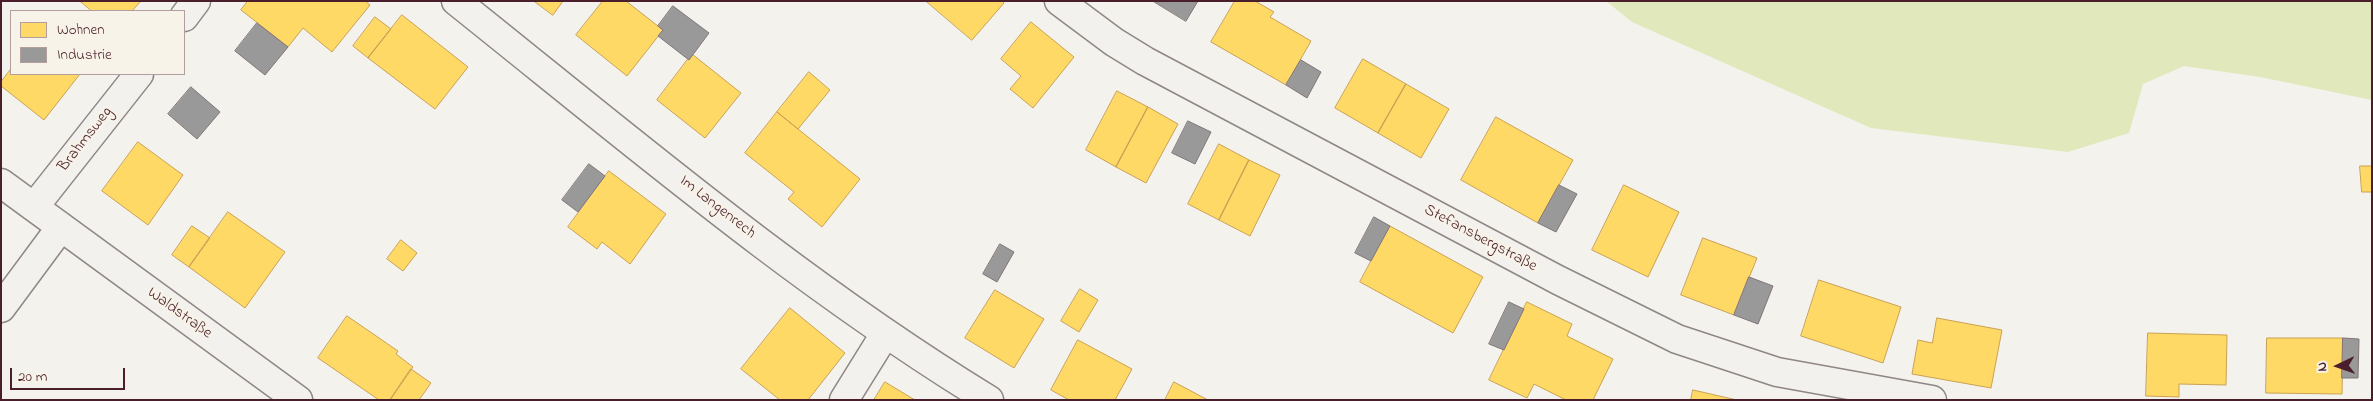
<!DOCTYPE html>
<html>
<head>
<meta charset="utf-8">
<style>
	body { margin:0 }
	#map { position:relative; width:2373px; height:401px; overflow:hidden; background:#f4f2ec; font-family:"Indie Flower",sans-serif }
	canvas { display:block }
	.frame { position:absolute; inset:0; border:2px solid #4a1f2b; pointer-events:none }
	.legend { position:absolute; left:10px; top:10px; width:175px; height:65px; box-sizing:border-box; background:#f7f3e8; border:1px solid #b29e9c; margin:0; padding:6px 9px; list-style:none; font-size:15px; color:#4a1f2b }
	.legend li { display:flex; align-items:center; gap:10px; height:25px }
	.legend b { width:25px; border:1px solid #b29e9c }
	.north { position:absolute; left:2313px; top:341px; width:50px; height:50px; -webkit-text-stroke:4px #f7f3e8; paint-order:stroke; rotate:267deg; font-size:14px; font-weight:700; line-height:20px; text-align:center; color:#4a1f2b }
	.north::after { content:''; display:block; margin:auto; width:18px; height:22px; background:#4a1f2b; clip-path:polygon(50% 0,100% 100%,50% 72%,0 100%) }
	.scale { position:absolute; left:10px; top:368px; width:115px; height:22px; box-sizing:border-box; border:2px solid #4a1f2b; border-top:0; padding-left:6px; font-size:15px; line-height:18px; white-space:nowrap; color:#4a1f2b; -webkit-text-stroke:4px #f7f3e8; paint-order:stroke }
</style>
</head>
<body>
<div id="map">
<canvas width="2373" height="401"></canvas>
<div class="frame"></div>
<ul class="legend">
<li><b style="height:14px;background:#ffd966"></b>Wohnen</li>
<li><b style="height:14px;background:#999"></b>Industrie</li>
</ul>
<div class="north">N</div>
<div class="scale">20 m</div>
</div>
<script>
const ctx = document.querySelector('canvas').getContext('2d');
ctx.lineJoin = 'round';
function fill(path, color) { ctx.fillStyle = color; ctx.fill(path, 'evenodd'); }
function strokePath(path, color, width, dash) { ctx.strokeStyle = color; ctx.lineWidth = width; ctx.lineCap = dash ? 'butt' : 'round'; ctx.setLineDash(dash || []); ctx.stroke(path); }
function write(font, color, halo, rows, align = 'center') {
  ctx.font = font + ' "Indie Flower",sans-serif'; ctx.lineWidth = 5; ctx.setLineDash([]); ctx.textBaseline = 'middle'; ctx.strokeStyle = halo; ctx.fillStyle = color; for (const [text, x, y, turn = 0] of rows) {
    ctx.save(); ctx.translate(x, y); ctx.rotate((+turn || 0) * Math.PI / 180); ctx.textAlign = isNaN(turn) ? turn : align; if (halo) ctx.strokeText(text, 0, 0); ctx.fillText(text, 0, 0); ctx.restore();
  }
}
const green = new Path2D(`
	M 1606,1 L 2372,1 L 2372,100 L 2260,77 L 2184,66 L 2143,84 L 2129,133 L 2068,152 L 1871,128 L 1632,22 Z`);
const homes = new Path2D(`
	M 80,1 L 141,1 L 132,11 L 92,11 Z
	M 248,1 L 365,1 L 370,5 L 332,52 L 303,28 L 288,47 L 241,10 Z
	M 534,1 L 563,1 L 553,15 Z
	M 603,1 L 626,1 L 663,30 L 627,76 L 576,35 Z
	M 926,1 L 1002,1 L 1004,3 L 972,40 Z
	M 1235,1 L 1255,1 L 1274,12 L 1270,17 L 1311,41 L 1286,85 L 1211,42 Z
	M 402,15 L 468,67 L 435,109 L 368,58 Z
	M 375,17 L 391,29 L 368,58 L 353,46 Z
	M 1031,22 L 1074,57 L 1033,108 L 1010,89 L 1021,76 L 1001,59 Z
	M 692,54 L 741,93 L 705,138 L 657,100 Z
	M 1363,59 L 1406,84 L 1378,133 L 1335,108 Z
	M 11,69 L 11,74 L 80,74 L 44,120 L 1,86 L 1,82 Z
	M 809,72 L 830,90 L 798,129 L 777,112 Z
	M 1406,84 L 1449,109 L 1421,158 L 1378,133 Z
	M 1117,91 L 1148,107 L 1116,167 L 1086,150 Z
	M 1148,107 L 1178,124 L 1146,183 L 1116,167 Z
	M 777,112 L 860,179 L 822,227 L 788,199 L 794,192 L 745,153 Z
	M 1496,117 L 1573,160 L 1538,223 L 1461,180 Z
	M 138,142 L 183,175 L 148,225 L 102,191 Z
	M 1219,144 L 1249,160 L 1219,220 L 1188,204 Z
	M 1249,160 L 1280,175 L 1250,236 L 1219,220 Z
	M 2360,166 L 2372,166 L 2372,192 L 2362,192 Z
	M 609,171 L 666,214 L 630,264 L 602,242 L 597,249 L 568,227 Z
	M 1624,185 L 1679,212 L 1648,277 L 1592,250 Z
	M 228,212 L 285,252 L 245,308 L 189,267 Z
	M 192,226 L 210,238 L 189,267 L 172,255 Z
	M 1390,226 L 1483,277 L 1453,333 L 1360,282 Z
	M 1703,238 L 1757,258 L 1734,315 L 1681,295 Z
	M 401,240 L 417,253 L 403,271 L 387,259 Z
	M 1819,280 L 1901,307 L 1883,363 L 1801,336 Z
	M 1080,289 L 1098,300 L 1079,332 L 1061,321 Z
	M 995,290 L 1044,319 L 1014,368 L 965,338 Z
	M 1527,302 L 1572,324 L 1567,336 L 1613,359 L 1593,400 L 1566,400 L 1534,384 L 1527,398 L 1489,380 Z
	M 790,308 L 845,353 L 808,400 L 780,400 L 741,369 Z
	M 347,316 L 398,351 L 396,354 L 413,367 L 390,400 L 379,400 L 318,358 Z
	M 1937,318 L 2002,330 L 1991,388 L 1912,374 L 1918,340 L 1932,343 Z
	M 2148,333 L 2227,335 L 2226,385 L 2179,384 L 2179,397 L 2146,396 Z
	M 2267,338 L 2343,338 L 2342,394 L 2266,393 Z
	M 1078,340 L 1132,369 L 1115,400 L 1069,400 L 1051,390 Z
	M 411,369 L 431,383 L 419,400 L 390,400 Z
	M 885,382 L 915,400 L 874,400 Z
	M 1174,382 L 1208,400 L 1165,400 Z
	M 1693,390 L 1737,400 L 1691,400 Z`);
const industry = new Path2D(`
	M 1153,1 L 1198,1 L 1186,21 Z
	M 673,6 L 709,33 L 689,60 L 658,36 L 663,30 L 658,26 Z
	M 257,23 L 288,47 L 265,75 L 235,51 Z
	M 1301,60 L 1321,72 L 1307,98 L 1286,85 Z
	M 191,87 L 220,112 L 197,139 L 168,114 Z
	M 1188,121 L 1211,132 L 1195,164 L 1172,153 Z
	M 589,164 L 605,176 L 578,212 L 562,200 Z
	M 1559,185 L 1577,194 L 1556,232 L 1538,223 Z
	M 1374,217 L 1390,226 L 1371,261 L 1355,253 Z
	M 1000,244 L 1014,252 L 997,282 L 983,274 Z
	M 1749,277 L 1773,286 L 1758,324 L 1734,315 Z
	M 1509,302 L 1524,309 L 1504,350 L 1489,344 Z
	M 2343,338 L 2359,339 L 2358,378 L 2342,378 Z`);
const minor = new Path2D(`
	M 456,1 C 629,139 799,284 989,400
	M 1059,1 L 1114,42 L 1145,61 L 1558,280 L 1677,339 L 1777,372 L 1932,400
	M 184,17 L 196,1
	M 1,183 L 298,400
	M 34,207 L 139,74
	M 1,308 L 61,227
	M 844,400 L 885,334`);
const streetNames = [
	["Brahmsweg",86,140,-52],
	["Im Langenrech",717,208,38],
	["Stefansbergstraße",1480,239,28],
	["Waldstraße",179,314,36]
];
fill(green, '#e1e8bb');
fill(homes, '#ffd966');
strokePath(homes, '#c9a154', 1);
fill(industry, '#999');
strokePath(industry, '#817478', 1);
strokePath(minor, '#8f8685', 31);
strokePath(minor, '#f2f1ed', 28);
write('16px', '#4a1f2b', '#f7f3e8', streetNames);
</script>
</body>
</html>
